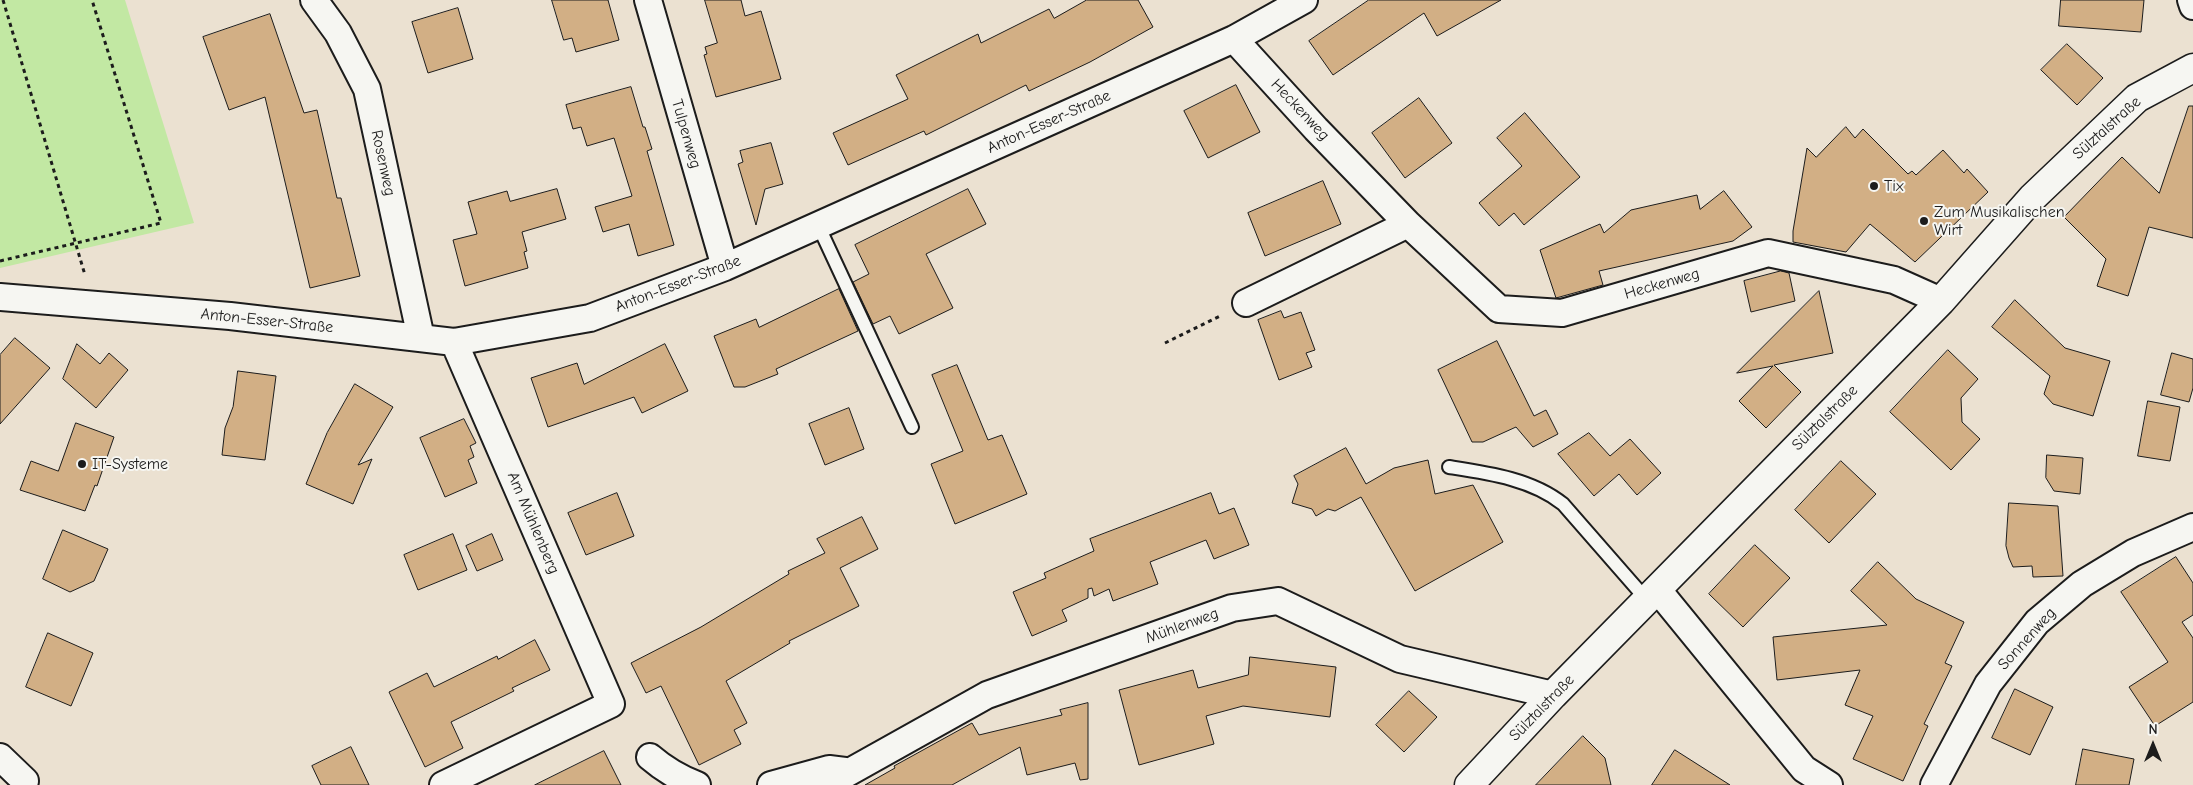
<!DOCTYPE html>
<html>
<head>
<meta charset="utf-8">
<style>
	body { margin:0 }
	#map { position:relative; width:2193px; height:785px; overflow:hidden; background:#ebe1d1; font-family:"Comic Neue",sans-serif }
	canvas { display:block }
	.north { position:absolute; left:2128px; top:720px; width:50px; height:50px; -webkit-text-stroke:4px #f6f6f2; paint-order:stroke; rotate:0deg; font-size:14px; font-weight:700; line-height:20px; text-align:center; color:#1c1c1c }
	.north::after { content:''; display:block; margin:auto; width:18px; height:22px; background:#1c1c1c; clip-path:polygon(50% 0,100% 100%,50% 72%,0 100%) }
</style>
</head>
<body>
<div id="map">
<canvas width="2193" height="785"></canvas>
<div class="north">N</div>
</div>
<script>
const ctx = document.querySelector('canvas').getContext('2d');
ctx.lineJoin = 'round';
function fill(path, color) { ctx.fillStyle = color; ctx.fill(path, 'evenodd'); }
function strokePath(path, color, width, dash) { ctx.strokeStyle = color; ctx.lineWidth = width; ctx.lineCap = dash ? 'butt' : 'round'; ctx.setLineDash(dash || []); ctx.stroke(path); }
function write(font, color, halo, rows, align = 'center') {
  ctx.font = font + ' "Comic Neue",sans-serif'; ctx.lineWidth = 4; ctx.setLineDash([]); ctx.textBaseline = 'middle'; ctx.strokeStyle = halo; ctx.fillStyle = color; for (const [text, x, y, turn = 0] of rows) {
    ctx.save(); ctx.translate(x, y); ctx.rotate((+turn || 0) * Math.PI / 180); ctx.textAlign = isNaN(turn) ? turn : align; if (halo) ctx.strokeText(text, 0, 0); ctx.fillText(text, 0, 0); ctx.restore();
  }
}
const green = new Path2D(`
	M 0,0 L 125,0 L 194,223 L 0,268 Z`);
const building = new Path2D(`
	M 552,0 L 608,0 L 619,40 L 576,52 L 572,38 L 564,40 Z
	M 705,0 L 741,0 L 745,16 L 761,11 L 781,79 L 716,97 L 704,55 L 707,54 L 705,47 L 717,43 Z
	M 1087,0 L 1138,0 L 1153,27 L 1090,62 L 1029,91 L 1026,85 L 926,135 L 924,131 L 848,165 L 833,133 L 908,99 L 896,75 L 978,34 L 981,43 L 1049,9 L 1054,18 Z
	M 1369,0 L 1501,0 L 1437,36 L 1424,13 L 1333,75 L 1309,41 Z
	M 2061,0 L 2144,0 L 2141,32 L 2059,26 Z
	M 458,8 L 473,59 L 428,73 L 412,22 Z
	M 270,14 L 304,113 L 317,110 L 337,198 L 341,198 L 360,276 L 310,288 L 265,97 L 229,110 L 203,37 Z
	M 2067,44 L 2103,78 L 2077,105 L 2041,70 Z
	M 1236,85 L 1260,132 L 1208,158 L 1184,111 Z
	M 631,87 L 643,127 L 645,127 L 652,149 L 647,151 L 674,245 L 638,256 L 629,224 L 603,232 L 595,207 L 632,196 L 614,138 L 587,146 L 581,127 L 573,129 L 566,105 Z
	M 1419,98 L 1452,143 L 1405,178 L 1372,133 Z
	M 2189,106 L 2193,106 L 2193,238 L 2149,227 L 2128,296 L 2097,286 L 2106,259 L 2064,217 L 2122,157 L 2159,193 Z
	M 1525,113 L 1580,177 L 1524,225 L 1514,213 L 1499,226 L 1479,203 L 1522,166 L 1497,138 Z
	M 1846,127 L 1855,138 L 1863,129 L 1908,174 L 1912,171 L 1916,175 L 1943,150 L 1964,173 L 1967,169 L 1988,192 L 1915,262 L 1870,224 L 1846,252 L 1793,242 L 1793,231 L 1807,148 L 1816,157 Z
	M 771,143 L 783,184 L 765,189 L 756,225 L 738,164 L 743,162 L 740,151 Z
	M 1323,181 L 1341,224 L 1265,256 L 1248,213 Z
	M 557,189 L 566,219 L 522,232 L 527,251 L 524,252 L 528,268 L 465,286 L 453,240 L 477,234 L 468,202 L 507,191 L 510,201 Z
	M 968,189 L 986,224 L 926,254 L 953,308 L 899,334 L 890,316 L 873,324 L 853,282 L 869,274 L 855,245 Z
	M 1724,191 L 1752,227 L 1733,241 L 1599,271 L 1603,285 L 1556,298 L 1540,250 L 1600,224 L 1604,233 L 1631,210 L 1697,195 L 1700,209 Z
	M 1781,271 L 1789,273 L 1795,301 L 1751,312 L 1744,281 Z
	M 839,289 L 858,331 L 776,369 L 778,374 L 745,387 L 734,387 L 714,336 L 756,319 L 759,327 Z
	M 1819,291 L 1833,353 L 1774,365 L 1801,392 L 1766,428 L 1739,401 L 1773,366 L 1737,373 Z
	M 2015,300 L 2065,348 L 2110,361 L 2093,416 L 2053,404 L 2044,394 L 2050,376 L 1992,327 Z
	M 1281,311 L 1284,318 L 1301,312 L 1315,350 L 1306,353 L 1312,367 L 1279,380 L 1258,320 Z
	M 15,338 L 50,368 L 0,424 L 0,355 Z
	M 1497,341 L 1534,416 L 1546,410 L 1558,434 L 1533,447 L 1516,427 L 1483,442 L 1472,442 L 1438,370 Z
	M 77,344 L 100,364 L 109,353 L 128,370 L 96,408 L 63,379 Z
	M 665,344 L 688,391 L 642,413 L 634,397 L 548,427 L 531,378 L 577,363 L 584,384 Z
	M 1948,350 L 1978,379 L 1961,398 L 1962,422 L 1980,439 L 1951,470 L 1890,412 Z
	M 2172,353 L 2193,359 L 2193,388 L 2189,402 L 2161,395 Z
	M 957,365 L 988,440 L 1002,435 L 1027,494 L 955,524 L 931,464 L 963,451 L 932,375 Z
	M 238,371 L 276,376 L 265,460 L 222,455 L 225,428 L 233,407 Z
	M 355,384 L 393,407 L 358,465 L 372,459 L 353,504 L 306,484 L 327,433 Z
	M 2148,401 L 2180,407 L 2170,461 L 2138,456 Z
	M 849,408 L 864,449 L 825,465 L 809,424 Z
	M 464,419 L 476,443 L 470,446 L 474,457 L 468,460 L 477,483 L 445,497 L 420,438 Z
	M 76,423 L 114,437 L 97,486 L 95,485 L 85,511 L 20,490 L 31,461 L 58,471 Z
	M 1589,433 L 1610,456 L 1630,439 L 1661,473 L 1637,495 L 1619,474 L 1594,496 L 1558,454 Z
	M 1346,448 L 1366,484 L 1394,468 L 1428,460 L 1435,494 L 1473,485 L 1503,542 L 1415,591 L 1361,497 L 1335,511 L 1328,509 L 1316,516 L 1312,509 L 1292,503 L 1298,484 L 1294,476 Z
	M 2047,455 L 2083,458 L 2080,494 L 2054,491 L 2046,478 Z
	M 1841,461 L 1876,494 L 1829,543 L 1795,510 Z
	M 617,493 L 634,536 L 586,555 L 568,513 Z
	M 1211,493 L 1219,514 L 1234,508 L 1249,545 L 1214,559 L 1206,540 L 1150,562 L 1158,584 L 1113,601 L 1109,589 L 1094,596 L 1092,588 L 1088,589 L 1088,598 L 1062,610 L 1067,621 L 1032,636 L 1013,592 L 1046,578 L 1044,573 L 1094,551 L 1090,539 Z
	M 2009,503 L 2058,506 L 2063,576 L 2033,577 L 2032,566 L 2013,567 L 2009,558 L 2006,546 Z
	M 862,517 L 878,549 L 840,568 L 859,606 L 789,641 L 790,643 L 726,681 L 747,723 L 734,730 L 741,744 L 699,765 L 661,686 L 646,693 L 631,663 L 701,627 L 789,574 L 788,571 L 825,553 L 817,539 Z
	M 63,530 L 108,549 L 94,581 L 70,592 L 43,579 Z
	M 453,534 L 467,570 L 418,590 L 404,555 Z
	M 492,534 L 503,560 L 477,571 L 466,546 Z
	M 1755,545 L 1790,578 L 1743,627 L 1709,594 Z
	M 2176,557 L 2193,583 L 2193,615 L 2182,622 L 2193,638 L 2193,702 L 2155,726 L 2129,687 L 2168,662 L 2121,592 Z
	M 1878,562 L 1916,599 L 1964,622 L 1945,663 L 1952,666 L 1924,724 L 1928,726 L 1903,781 L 1853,759 L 1873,716 L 1845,705 L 1860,670 L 1777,680 L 1773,637 L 1887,625 L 1851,591 Z
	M 48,633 L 93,653 L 71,706 L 26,687 Z
	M 535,640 L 550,670 L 512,688 L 514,691 L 451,722 L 463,748 L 425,767 L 389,692 L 427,673 L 434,687 L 497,656 L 498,659 Z
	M 1250,657 L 1336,667 L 1330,717 L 1243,706 L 1206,716 L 1214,744 L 1139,765 L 1119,690 L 1193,670 L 1198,688 L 1248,675 Z
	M 2015,689 L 2053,707 L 2030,755 L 1992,738 Z
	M 1409,691 L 1437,717 L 1404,752 L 1376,725 Z
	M 1088,703 L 1088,779 L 1080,780 L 1075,763 L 1027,775 L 1020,747 L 952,785 L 865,785 L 895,768 L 894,766 L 972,723 L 979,735 L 1062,715 L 1060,710 Z
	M 1583,736 L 1605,758 L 1611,785 L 1536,785 Z
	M 351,747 L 369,785 L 321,785 L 312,766 Z
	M 2083,749 L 2134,759 L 2129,785 L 2076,785 Z
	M 1675,750 L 1730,785 L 1652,785 Z
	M 604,751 L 621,785 L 535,785 Z`);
const path = new Path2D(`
	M 3,0 L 85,275
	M 0,261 L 161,223 L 92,0
	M 1165,343 L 1220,316`);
const service = new Path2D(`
	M 818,225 L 912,427
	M 1449,467 C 1488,473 1532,479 1563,504 L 1646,599`);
const minor = new Path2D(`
	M 314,0 L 338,33 L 367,89 L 421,338
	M 648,0 L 725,267
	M 2191,0 L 2193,6
	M 1234,39 L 1316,129 L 1408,224 L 1499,309 L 1562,313 L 1768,253 L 1894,280 L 1941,301
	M 0,297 L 230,316 L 454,342 L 590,318 L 725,267 L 1234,39 L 1304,0
	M 1246,303 L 1408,224
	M 1657,589 L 1804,769 L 1829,785
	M 0,757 L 25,781
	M 650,757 C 665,770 679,778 697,785
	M 443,785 L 611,704 L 454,342
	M 771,785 L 829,769 L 845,771
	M 826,785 L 987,695 L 1232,608 L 1278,601 L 1400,659 L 1553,695
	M 1934,785 L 1988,684 L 2037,622 L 2082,584 L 2133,553 L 2193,527`);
const secondary = new Path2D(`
	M 1469,785 L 1553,695 L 1941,301 L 2032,198 L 2137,98 L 2193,68`);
const markers = [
	[1874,186,5,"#1c1c1c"],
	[1924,221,5,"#1c1c1c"],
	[82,464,5,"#1c1c1c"]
];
const streetNames = [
	["Heckenweg",1300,110,47],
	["Anton-Esser-Straße",1049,122,-24],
	["Sülztalstraße",2107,128,-42],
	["Tulpenweg",686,134,74],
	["Rosenweg",383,163,78],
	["Anton-Esser-Straße",678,284,-21],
	["Heckenweg",1662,284,-16],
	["Anton-Esser-Straße",267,321,6],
	["Sülztalstraße",1825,418,-45],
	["Am Mühlenberg",533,523,67],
	["Mühlenweg",1182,626,-20],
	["Sonnenweg",2027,639,-48],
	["Sülztalstraße",1542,708,-46]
];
const poiNames = [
	["Tix",1884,186],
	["Zum Musikalischen",1934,212],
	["Wirt",1934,230],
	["IT-Systeme",92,464]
];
fill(green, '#c2e8a3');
fill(building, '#d2af85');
strokePath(building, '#1c1c1c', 1);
strokePath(service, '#1c1c1c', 16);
strokePath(minor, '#1c1c1c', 30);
strokePath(secondary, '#1c1c1c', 31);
strokePath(path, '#1c1c1c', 3, [4, 4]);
strokePath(service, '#f6f6f2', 12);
strokePath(minor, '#f6f6f2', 26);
strokePath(secondary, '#f6f6f2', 28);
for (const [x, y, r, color] of markers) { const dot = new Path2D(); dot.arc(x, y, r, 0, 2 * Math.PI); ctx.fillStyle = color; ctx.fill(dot); strokePath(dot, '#f6f6f2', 2); }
write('16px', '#1c1c1c', '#f6f6f2', streetNames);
write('16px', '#1c1c1c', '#f6f6f2', poiNames, 'left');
</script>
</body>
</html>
